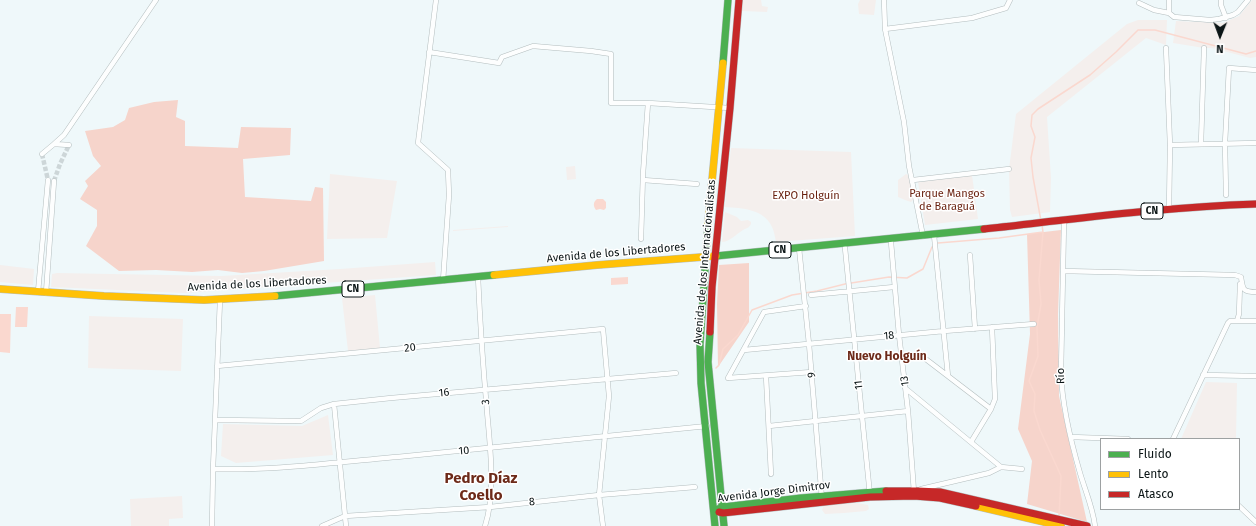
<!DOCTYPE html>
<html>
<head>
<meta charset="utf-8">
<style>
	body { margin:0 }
	#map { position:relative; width:1256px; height:526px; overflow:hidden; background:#eff8fa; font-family:"Fira Sans",sans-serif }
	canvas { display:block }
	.legend { position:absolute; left:1100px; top:438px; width:140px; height:72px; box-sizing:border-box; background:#fff; border:1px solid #9da1a2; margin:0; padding:5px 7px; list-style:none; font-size:12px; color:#0b1516 }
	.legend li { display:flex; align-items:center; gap:8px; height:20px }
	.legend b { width:20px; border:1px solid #9da1a2 }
	.north { position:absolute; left:1200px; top:16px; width:40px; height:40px; -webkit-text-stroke:3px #fff; paint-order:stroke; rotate:181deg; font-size:11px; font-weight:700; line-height:16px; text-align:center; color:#0b1516 }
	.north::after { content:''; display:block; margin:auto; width:14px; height:18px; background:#0b1516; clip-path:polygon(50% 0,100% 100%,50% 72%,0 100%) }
</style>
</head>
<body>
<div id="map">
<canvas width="1256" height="526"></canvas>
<ul class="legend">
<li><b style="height:5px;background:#4caf50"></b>Fluido</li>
<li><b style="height:5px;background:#ffc107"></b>Lento</li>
<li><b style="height:5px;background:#c62828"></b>Atasco</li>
</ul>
<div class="north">N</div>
</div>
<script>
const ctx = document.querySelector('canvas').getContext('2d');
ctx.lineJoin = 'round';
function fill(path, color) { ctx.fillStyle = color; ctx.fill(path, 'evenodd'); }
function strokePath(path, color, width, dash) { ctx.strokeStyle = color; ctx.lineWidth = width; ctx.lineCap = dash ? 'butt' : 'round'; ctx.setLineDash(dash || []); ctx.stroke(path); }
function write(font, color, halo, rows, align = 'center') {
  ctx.font = font + ' "Fira Sans",sans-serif'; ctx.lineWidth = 3; ctx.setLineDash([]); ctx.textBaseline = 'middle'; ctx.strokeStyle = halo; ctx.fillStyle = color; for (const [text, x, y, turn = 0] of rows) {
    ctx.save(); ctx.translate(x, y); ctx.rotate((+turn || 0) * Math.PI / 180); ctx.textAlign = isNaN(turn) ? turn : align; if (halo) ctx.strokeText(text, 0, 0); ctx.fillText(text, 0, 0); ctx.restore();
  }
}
const green = new Path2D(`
	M 743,0 L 761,0 L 762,6 L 768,7 L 767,12 L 742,11 Z
	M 860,0 L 876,0 L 874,15 L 859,14 L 858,4 Z
	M 1252,0 L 1256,0 L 1256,57 L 1250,58 L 1212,48 L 1204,48 L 1173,43 L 1176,21 L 1223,23 L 1239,16 Z
	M 1138,20 L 1167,20 L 1166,45 L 1146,38 L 1047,117 L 1051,178 L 1050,212 L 1012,217 L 1010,210 L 1009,169 L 1016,114 L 1127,24 Z
	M 731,148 L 851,152 L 855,236 L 776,242 C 775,237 774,231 772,227 C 764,209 742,208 725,207 Z
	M 575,166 L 576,179 L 567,180 L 566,167 Z
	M 330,174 L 397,181 L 387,238 L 327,239 Z
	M 906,174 L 908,175 L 913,190 L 913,200 L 911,202 L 905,200 L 898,197 L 898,180 Z
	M 972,175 L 978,219 L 925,225 L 918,182 Z
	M 725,212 L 737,217 L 741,221 L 748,220 L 751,222 L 751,224 C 749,228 747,228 743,230 C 735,235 731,241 722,242 Z
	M 508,226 L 508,227 L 453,231 L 453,230 Z
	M 435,262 L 436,275 L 184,293 L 51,287 L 52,274 L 57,273 L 221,276 L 340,269 Z
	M 0,265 L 34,269 L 33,285 L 0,282 Z
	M 375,295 L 380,348 L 348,351 L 342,298 Z
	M 89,316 L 183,319 L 181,371 L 88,368 Z
	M 1206,382 L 1237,383 L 1236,439 L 1181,439 Z
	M 328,415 L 333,455 L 236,463 L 221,456 L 223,424 L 302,426 Z
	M 182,496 L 183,518 L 169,519 L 169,526 L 131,526 L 130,499 Z
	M 857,503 L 868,505 L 869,509 L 866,511 L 844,513 L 825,514 L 822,510 L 824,505 Z`);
const forest = new Path2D(`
	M 178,100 L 176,117 L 185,121 L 185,146 L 238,148 L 241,127 L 291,128 L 290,155 L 243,159 L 245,197 L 311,201 L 315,187 L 323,188 L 324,261 L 264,271 L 242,273 L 218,270 L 192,272 L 156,270 L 119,271 L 86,246 L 97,226 L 97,210 L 80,199 L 88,186 L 85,181 L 101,166 L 93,156 L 85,131 L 113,127 L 125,120 L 129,108 L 154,102 Z
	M 1061,230 L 1058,314 L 1059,396 L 1087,522 L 1027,504 L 1032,461 L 1018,429 L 1030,334 L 1027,234 Z
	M 749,263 L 749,322 L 718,367 L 717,304 L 719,265 Z`);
const water = new Path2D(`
	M 597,199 L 603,199 L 606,202 L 606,208 L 604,210 L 600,209 L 596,210 C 593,206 593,202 597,199 Z
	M 628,277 L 628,284 L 611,285 L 611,278 Z
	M 16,307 L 28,307 L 27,327 L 15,327 Z
	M 0,314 L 11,314 L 10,353 L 0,352 Z`);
const stream = new Path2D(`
	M 1041,221 L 1033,177 L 1031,158 L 1035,137 L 1031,126 L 1032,115 L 1038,109 L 1090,75 L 1116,52 L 1138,30 L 1155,30 L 1246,54 L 1256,51
	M 1042,225 L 1043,232 L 1039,280 L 1041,304 L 1037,327 L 1038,356 L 1029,381 L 1035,394 L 1034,411 L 1040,430 L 1061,476 L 1059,516
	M 938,243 L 999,238 L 1043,232
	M 716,368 L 719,365 L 723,349 L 738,335 L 752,310 L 792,295 L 817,291 L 845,284 L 889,277 L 907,278 L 923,269 L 932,247`);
const streetTunnel = new Path2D(`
	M 42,154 L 48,180
	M 54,181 L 60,164 L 69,145`);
const street = new Path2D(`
	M 436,0 L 418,143 L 448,170 L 449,195 L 443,281
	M 884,0 L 885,29 L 904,122 L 909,166 L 923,236
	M 1221,0 L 1221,5 L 1226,18
	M 1139,3 L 1154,10 L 1169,13 L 1174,17 L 1210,20 L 1219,19 L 1233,15 L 1238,12 L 1248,0
	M 1169,13 L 1169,0
	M 885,29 L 972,18 L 1006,8 L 1010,0
	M 1166,48 L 1170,145 L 1169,210
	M 429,52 L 499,63 L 502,57 L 533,46 L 591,51 L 611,54 L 611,103 L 648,103 L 730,108
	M 54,144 L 64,135 L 156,0
	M 1201,144 L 1204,48
	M 1170,145 L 1256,143
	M 42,154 L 54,144 L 69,145
	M 643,180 L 697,184
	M 913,180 L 1009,169
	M 1226,195 L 1225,143 L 1229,68 L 1256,70
	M 1064,221 L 1061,373 C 1062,405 1071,442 1080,473 C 1085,490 1093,508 1095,526
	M 934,235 L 948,376
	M 641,239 L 643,174 L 648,103
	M 891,242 L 899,335 L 908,411 L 914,492
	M 799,248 L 809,344 L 822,499
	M 845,248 L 870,495
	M 970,255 L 975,329
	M 1063,271 L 1235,275 L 1241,277 C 1243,289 1242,292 1256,292
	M 478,277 C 480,322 483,366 487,411 C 490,446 496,493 485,526
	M 38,292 L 48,180
	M 46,293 L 54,181
	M 811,295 L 894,287
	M 1237,321 L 1239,314 L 1240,284
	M 744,350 L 944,331 L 1034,324
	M 927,360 L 991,409
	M 217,366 L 603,329 L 609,396 L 599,495 L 603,526
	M 1203,375 L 1256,376
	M 766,376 L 771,474
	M 728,378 L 764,312 L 806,306
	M 728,378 L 812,372
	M 905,388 L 1001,467
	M 334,404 L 346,526
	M 215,420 L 301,421 L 321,408 L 334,404 L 391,398 L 676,373
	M 769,426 L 908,411
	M 1071,437 L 1128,439
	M 1173,439 L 1228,323 L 1230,321 L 1256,321
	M 971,442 L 991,409 L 995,399 L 992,327
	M 213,469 C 274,471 336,462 397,457 C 500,447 603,436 707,426
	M 921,489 L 989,473 L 1001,467 L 1022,469
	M 1239,506 L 1256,522
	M 212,526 L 213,469 L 220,300
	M 322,526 L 345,516 L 490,507 L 599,495 L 695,487`);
const fast = new Path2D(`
	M 723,63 L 728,0
	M 708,224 L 700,344 L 701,383 L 715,526
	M 716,256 L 984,229
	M 275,296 L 494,275
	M 710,332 L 708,362 L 724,526
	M 718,509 L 723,507 L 801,498 L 886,491`);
const slow = new Path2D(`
	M 708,224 L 723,63
	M 494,275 L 597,265 L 716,256
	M 0,289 L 104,296 L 204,300 L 275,296
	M 976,506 L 1061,526`);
const jam = new Path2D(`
	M 984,229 C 1074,219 1165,207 1256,204
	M 710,332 L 712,287 L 730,108 L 739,0
	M 886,491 L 917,491 L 940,492 L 1087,526
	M 719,512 L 723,513 L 870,497 L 914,496 L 940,498 L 976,506`);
const shields = [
	[1152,211,22],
	[780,250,22],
	[353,289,22]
];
const shieldNames = [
	["CN",1152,211],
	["CN",780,250],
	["CN",353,289]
];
const parkNames = [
	["Parque Mangos",947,194],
	["de Baraguá",947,207],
	["EXPO Holguín",806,196]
];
const streetNames = [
	["Avenida de los Libertadores",616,253,-5],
	["Avenida de los Internacionalistas",705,262,-85],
	["Avenida de los Libertadores",257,284,-3],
	["18",889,336,-5],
	["20",410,348,-6],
	["9",812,375,-95],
	["Río",1061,376,-91],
	["13",905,381,-97],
	["11",859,385,-96],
	["16",444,393,-5],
	["3",486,402,-94],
	["10",464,451,-5],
	["Avenida Jorge Dimitrov",774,492,-7],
	["8",532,502,-6]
];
const neighbourhoodNames = [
	["Nuevo Holguín",887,357]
];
const districtNames = [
	["Pedro Díaz",481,479],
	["Coello",481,496]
];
fill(green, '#f4efed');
fill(forest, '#f6d4cb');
fill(water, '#fad8cf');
strokePath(stream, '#fad8cf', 1.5);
strokePath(streetTunnel, '#cdd6d8', 4.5, [4.5, 2]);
strokePath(street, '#b3bdbe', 5.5);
strokePath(fast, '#b3bdbe', 8);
strokePath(slow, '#b3bdbe', 8);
strokePath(jam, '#b3bdbe', 8);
strokePath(street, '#fdfefe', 4.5);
strokePath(fast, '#4caf50', 7);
strokePath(slow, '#ffc107', 7);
strokePath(jam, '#c62828', 7);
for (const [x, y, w] of shields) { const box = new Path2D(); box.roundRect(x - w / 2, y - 8, w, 16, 3); ctx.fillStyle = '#fff'; ctx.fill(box); strokePath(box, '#0b1516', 1); }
write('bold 10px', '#0b1516', null, shieldNames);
write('11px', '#681f0d', '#fff', parkNames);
write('11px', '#0b1516', '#fff', streetNames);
write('bold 12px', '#6d2a19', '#fff', neighbourhoodNames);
write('bold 15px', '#6d2a19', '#fff', districtNames);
</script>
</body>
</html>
